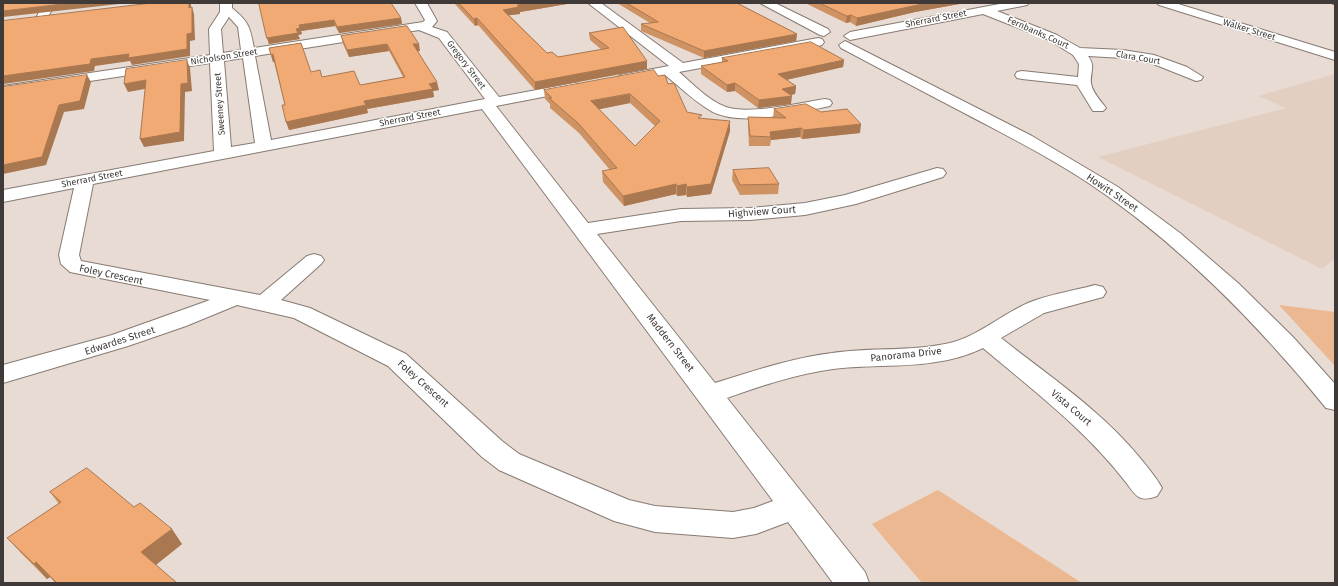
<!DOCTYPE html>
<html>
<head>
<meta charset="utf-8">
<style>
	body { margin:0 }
	#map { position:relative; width:1338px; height:586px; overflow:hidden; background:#e7dbd3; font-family:"Fira Sans",sans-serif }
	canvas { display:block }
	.frame { position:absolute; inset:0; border:4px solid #3f3a37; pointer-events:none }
</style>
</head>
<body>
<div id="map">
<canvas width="1338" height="586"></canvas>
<div class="frame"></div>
</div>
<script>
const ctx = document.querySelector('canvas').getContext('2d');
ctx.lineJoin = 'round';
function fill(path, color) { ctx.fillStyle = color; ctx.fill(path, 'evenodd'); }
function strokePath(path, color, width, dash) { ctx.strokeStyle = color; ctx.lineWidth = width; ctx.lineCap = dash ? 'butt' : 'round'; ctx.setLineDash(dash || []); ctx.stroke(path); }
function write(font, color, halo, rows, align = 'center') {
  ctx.font = font + ' "Fira Sans",sans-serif'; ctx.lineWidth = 3; ctx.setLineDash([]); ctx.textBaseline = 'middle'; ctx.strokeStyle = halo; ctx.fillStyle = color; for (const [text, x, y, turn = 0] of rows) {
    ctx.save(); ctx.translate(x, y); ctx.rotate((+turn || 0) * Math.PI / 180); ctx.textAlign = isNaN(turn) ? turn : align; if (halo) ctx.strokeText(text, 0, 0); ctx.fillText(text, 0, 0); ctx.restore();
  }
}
const built = new Path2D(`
	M 1335,74 L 1335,258 L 1322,269 L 1098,157 L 1286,108 L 1258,96 Z`);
const green = new Path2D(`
	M 1279,305 L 1335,312 L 1335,366 Z
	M 938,490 L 1082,583 L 922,583 L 872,524 Z`);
const stream = new Path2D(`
	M 1333,3 L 1335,4`);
const minor = new Path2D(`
	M 44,3 L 56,3 L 46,20 L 38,20 L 36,18 Z
	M 220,3 L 232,3 L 232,8 C 249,22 250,27 254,48 L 423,22 L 425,20 L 415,3 L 427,3 L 437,21 L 432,27 L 447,32 L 499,97 L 574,83 L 579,84 L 581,87 L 579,90 L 496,106 L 588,223 L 681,209 L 750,208 L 805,203 L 845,195 L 937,168 L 943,169 L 946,173 L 943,177 L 856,204 L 805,215 L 750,220 L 681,221 L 597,234 L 715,383 C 753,371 792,358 832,353 C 871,347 911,352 950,343 C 978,336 1001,315 1028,303 C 1049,294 1073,291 1095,285 L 1103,287 L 1106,292 L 1103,297 L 1044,313 L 1001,338 C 1049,376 1102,411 1140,458 C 1148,468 1156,477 1162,488 L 1157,496 C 1141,502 1137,498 1128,485 C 1087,431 1034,391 983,348 C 936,371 883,363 833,369 C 796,374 761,386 727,398 L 865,572 L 869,583 L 833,583 L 788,522 L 756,534 L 733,538 L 655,532 L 614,521 L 499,470 L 482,457 L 388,366 L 294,318 L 237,305 L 186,326 L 128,346 L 3,383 L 3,365 L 112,335 L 210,300 L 70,272 L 61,264 L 59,255 L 74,188 L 3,202 L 3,190 L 214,151 L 210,63 L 3,94 L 3,86 L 210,55 L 209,29 L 220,12 ZM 229,17 L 238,27 L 241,50 L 223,53 L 221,29 ZM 419,30 L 439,38 L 485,99 L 271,140 L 255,56 ZM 243,58 L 255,143 L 231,147 L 224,61 ZM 482,109 L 773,501 L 754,508 L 733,512 L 655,506 L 629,500 L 519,454 L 502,441 L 406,354 L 310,308 L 281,300 L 321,264 L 324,260 L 321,256 L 314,254 L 307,256 L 260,295 L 81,261 L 79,255 L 93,184 Z
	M 588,3 L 601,3 L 683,63 L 818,38 L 822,39 L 824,42 L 822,45 L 818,46 L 679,72 C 693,84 709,101 726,107 C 749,115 800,103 825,99 L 830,100 L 832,103 L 830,106 L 825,107 C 793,113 741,127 711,111 C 694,101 680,87 665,75 L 625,82 L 620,81 L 618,78 L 620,75 L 669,66 Z
	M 760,3 L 775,3 L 828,29 L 830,32 L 824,36 L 820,35 Z
	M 1005,3 L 1029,3 L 1027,5 L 997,11 L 1057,35 L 1080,48 L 1123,50 L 1154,55 L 1187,67 L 1203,77 L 1201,80 L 1196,81 L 1151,63 L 1123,58 L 1088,56 C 1096,66 1090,72 1091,83 C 1092,92 1101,101 1106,108 L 1103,111 L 1093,111 L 1077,85 L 1022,79 L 1017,78 L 1015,75 L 1017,72 L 1022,71 L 1078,77 L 1079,64 L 1073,55 L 1049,40 L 983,14 L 850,40 L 844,36 L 850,32 Z
	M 1157,3 L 1175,3 L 1335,52 L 1335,60 L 1159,5 Z
	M 845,41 L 1032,136 L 1118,187 L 1180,233 L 1238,283 L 1293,337 L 1335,384 L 1335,410 L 1326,408 C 1261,328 1190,255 1106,195 C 1063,164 1015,140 968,115 C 925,93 883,70 841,48 L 839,45 Z`);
const wall = new Path2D(`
	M 259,3 L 401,18 L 402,24 L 339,33 L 335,26 L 301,31 L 302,34 L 298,35 L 300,39 L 269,44 L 267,38 Z
	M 454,3 L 567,3 L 567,4 L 520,12 L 520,14 L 509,15 L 547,53 L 558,57 L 602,50 L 590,40 L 589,33 L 647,69 L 535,90 L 478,25 L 475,26 Z
	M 617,3 L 737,3 L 797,34 L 796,41 L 704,58 L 641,31 L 641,24 L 650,23 Z
	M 805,3 L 965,3 L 915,12 L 856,26 L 850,22 L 846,23 Z
	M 407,26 L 420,51 L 417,51 L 439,90 L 433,91 L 434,97 L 367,109 L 368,113 L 289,130 L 285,105 L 274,62 L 273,62 L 271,55 L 311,72 L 322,77 L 360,85 L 403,77 L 389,51 L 349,57 L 343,44 L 341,36 Z
	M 722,58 L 844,60 L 843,67 L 786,80 L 796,86 L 795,94 L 791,95 L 791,104 L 758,108 L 735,91 L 727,92 L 701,74 L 701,66 L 722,62 Z
	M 658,76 L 668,84 L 687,112 L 730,131 L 711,194 L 687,197 L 686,195 L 677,196 L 676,194 L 624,206 L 603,182 L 602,171 L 610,170 L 579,133 L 550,108 L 550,104 L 545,99 L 544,90 ZM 630,103 L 655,126 L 635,146 L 599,109 Z
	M 774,109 L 860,133 L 802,139 L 800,137 L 771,140 L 770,146 L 749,146 L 748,126 L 748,117 L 773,117 Z
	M 733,170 L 779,184 L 778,194 L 740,195 L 732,180 Z
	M 50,492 L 134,507 L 182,544 L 156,565 L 177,583 L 55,583 L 50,577 L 47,579 L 21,553 L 7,538 L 59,504 Z`);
const shadedWall = new Path2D(`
	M 71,3 L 128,3 L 3,17 L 3,11 Z
	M 189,3 L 191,3 L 191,14 L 189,8 Z
	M 533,3 L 567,3 L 567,4 L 520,12 L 520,14 L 503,16 L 503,10 L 517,5 Z
	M 927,3 L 965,3 L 915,12 L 856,26 L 857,18 Z
	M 192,7 L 194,14 L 195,40 L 190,41 L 190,56 L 132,65 L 130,61 L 95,66 L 94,71 L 3,84 L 3,76 L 91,59 L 187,34 Z
	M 851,15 L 850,22 L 846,23 L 847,16 Z
	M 401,18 L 402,24 L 339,33 L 337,27 Z
	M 477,18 L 478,25 L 475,26 L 474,19 Z
	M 334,20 L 335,26 L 301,31 L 302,34 L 298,35 L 300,39 L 269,44 L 267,38 L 296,29 L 299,25 Z
	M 797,34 L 796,41 L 704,58 L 704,51 Z
	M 387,44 L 389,51 L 349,57 L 347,50 Z
	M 413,44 L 419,44 L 420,51 L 414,52 Z
	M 273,54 L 275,62 L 273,62 L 271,55 Z
	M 187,60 L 190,68 L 192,91 L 185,92 L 184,141 L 144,147 L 140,139 Z
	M 844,60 L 843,67 L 777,82 L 778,74 Z
	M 647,61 L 647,69 L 535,90 L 535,82 Z
	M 87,75 L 91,82 L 84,109 L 64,112 L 46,165 L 3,174 L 3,165 Z
	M 146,80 L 150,88 L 128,92 L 124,84 Z
	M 437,82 L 439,90 L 433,91 L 434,97 L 367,109 L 368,113 L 289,130 L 286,122 L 429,84 Z
	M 735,83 L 735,91 L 727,92 L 727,85 Z
	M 796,86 L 795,94 L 781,97 L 782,89 Z
	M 630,94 L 630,103 L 591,111 L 591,101 Z
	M 792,96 L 791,104 L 758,108 L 759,100 Z
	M 730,121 L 730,131 L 711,194 L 687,197 L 687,187 Z
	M 861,124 L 860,133 L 802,139 L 804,130 Z
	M 801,128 L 800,137 L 771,140 L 770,132 Z
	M 676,184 L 676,194 L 624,206 L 623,196 Z
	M 686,184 L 686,195 L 677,196 L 677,186 Z
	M 172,529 L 182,544 L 153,567 L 141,552 Z
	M 36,562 L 50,577 L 47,579 L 34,564 Z`);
const building = new Path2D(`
	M 3,3 L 71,3 L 3,11 Z
	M 152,3 L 189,3 L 189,8 L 192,7 L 192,33 L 187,34 L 187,49 L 128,58 L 129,54 L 91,59 L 90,64 L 3,76 L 3,21 Z
	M 259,3 L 391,3 L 401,18 L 337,27 L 334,20 L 299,25 L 300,28 L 296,29 L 298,33 L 267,38 Z
	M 459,3 L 533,3 L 517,5 L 519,7 L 503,10 L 547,53 L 552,52 L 558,57 L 609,48 L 589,33 L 623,27 L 647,61 L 535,82 L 477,18 L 474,19 Z
	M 627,3 L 737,3 L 797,34 L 704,51 L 641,24 L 658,22 Z
	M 820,3 L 927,3 L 857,18 L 851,15 L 847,16 Z
	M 407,26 L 419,44 L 413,44 L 437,82 L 429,84 L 433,89 L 364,101 L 366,105 L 286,122 L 282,105 L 285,105 L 273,54 L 271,55 L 269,48 L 301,43 L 311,72 L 320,70 L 322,77 L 354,71 L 360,85 L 405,77 L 387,44 L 347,50 L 341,36 Z
	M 811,42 L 844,60 L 778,74 L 796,86 L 782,89 L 792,96 L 759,100 L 735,83 L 727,85 L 701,66 L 728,61 L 722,58 Z
	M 187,60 L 188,83 L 181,84 L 180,132 L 140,139 L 146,80 L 124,84 L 126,69 Z
	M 654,70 L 658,76 L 665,75 L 668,84 L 674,83 L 687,112 L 702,115 L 698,118 L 730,121 L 711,184 L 687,187 L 686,184 L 677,186 L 676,184 L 623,196 L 602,171 L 617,168 L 578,123 L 549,98 L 552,98 L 544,90 ZM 630,94 L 660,121 L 635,146 L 591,101 Z
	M 87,75 L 80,101 L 59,105 L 42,157 L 3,165 L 3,87 Z
	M 806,104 L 821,112 L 847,109 L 861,124 L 804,130 L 801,128 L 770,132 L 771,137 L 750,136 L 748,117 L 786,118 L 774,109 Z
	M 769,168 L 779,184 L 740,185 L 733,170 Z
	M 87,468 L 134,507 L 140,503 L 172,529 L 141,552 L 177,583 L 57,583 L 36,562 L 34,564 L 7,538 L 61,502 L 50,492 Z`);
const farStreetnames = [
	["Sherrard Street",936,19,-11],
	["Walker Street",1249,30,17],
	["Fernbanks Court",1038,33,24],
	["Nicholson Street",224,57,-9],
	["Clara Court",1138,58,10],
	["Gregory Street",466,65,53],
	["Sweeney Street",220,104,-94],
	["Sherrard Street",410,118,-11],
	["Sherrard Street",92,179,-11]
];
const streetNames = [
	["Howitt Street",1112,193,34],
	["Highview Court",762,212,-4],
	["Foley Crescent",111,275,12],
	["Edwardes Street",120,341,-18],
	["Maddern Street",670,343,52],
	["Panorama Drive",906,355,-6],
	["Foley Crescent",423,384,42],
	["Vista Court",1071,408,40]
];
fill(built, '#e2cfc2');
fill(green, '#ecb891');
strokePath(stream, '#b97640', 3.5);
strokePath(minor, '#867b73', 2);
fill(minor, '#fff');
fill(wall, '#cf9263');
fill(shadedWall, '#a97750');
fill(building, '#f1aa73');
strokePath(building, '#a97750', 1);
write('9px', '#3f3a37', '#fff', farStreetnames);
write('10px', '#3f3a37', '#fff', streetNames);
</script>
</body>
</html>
